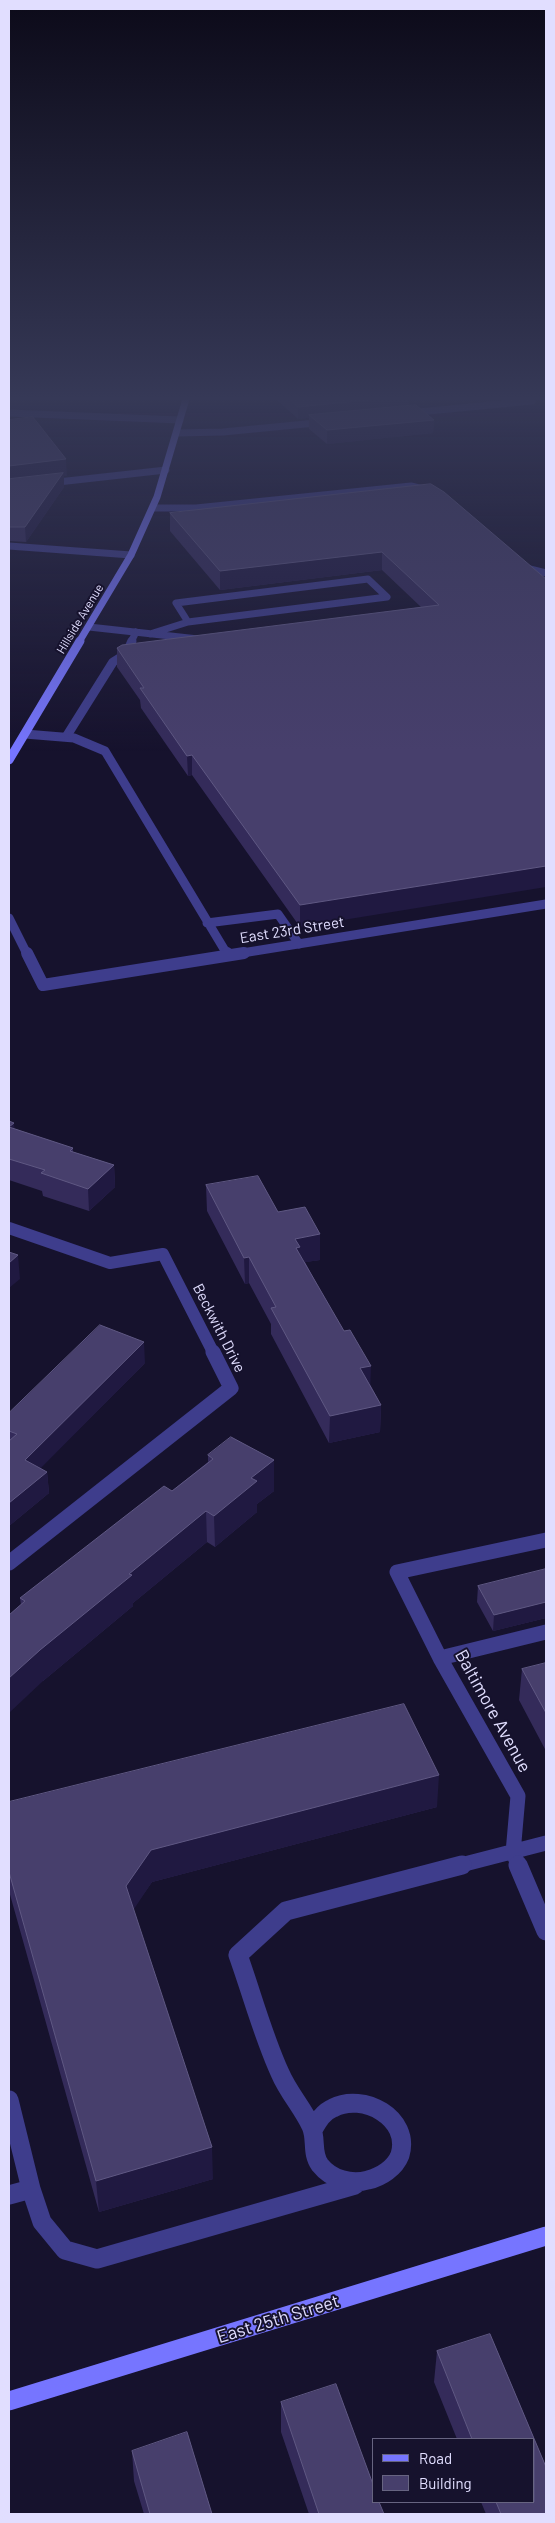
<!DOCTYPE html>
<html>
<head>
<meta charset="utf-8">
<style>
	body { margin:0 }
	#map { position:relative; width:555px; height:2523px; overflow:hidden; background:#16122d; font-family:Barlow,sans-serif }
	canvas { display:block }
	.frame { position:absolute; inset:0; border:10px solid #e1deff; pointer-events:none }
	.legend { position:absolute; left:372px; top:2438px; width:162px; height:65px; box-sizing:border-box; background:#16122d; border:1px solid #676481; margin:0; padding:6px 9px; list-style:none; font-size:15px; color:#e1deff }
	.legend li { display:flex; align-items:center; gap:10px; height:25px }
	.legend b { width:25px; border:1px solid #676481 }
</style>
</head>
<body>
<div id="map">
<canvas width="555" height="2523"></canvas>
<div class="frame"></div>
<ul class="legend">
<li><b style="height:6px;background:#7675ff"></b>Road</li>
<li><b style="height:14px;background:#473f6c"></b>Building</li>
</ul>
</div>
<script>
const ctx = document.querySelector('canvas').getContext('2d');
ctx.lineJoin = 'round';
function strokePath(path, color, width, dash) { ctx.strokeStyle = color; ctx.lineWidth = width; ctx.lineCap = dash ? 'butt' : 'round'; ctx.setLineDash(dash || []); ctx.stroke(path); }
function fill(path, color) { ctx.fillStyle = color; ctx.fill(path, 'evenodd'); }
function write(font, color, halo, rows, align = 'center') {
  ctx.font = font + ' Barlow,sans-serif'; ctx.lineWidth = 4; ctx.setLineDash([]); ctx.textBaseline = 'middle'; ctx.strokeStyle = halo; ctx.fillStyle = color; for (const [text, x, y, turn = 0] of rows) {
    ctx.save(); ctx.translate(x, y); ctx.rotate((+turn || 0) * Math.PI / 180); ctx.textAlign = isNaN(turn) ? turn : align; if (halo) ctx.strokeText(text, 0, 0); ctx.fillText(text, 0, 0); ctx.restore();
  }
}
const laneFar4 = new Path2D(`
	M 9,413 L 180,420
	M 408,413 L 532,401
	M 177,433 L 223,432 L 326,422
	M 49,483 L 166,470
	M 154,508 L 196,508 L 411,486 L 427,490
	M 522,567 L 546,573
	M 368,579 L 387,597 L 188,622 L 176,603 Z
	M 89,627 L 198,639
	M 150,634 L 188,622
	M 131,642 L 136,632`);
const laneFar3 = new Path2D(`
	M 25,734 L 74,738 L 105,751 L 227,954
	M 66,737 L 113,662 L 126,654 L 132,641
	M 207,923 L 278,914 L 299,944`);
const laneFar2 = new Path2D(`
	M 227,953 L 228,955`);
const laneFar1 = new Path2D(`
	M 440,1658 L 546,1632
	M 457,1866 L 546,1843
	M 519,1866 L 513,1853 L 518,1796 L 440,1658 L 397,1572 L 546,1540`);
const lane = new Path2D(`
	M 518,1865 L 546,1931
	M 9,2100 L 31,2189
	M 313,2130 C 318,2121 323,2112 333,2108 C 363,2092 411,2118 400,2155 C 395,2168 381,2177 368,2180 C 351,2185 331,2179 320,2165 C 311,2153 317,2139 311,2126 C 302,2107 288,2092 280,2073 C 263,2036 252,1994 238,1955 L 286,1911 L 462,1865
	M 9,2195 L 31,2189 L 42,2222 L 65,2250 L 97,2259 L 355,2185`);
const streetFar3 = new Path2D(`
	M 9,546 L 131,555`);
const streetFar2 = new Path2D(`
	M 9,918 L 27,954
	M 236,954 L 546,904`);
const streetFar1 = new Path2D(`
	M 27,953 L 43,985 L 244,953
	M 9,1228 L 110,1263 L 163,1254 L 214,1354`);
const street = new Path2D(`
	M 9,1563 L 231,1388 L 213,1352`);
const secondaryFar2 = new Path2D(`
	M 79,642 L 131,555 L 157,497 L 186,399`);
const secondaryFar1 = new Path2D(`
	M 9,760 L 80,641`);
const secondary = new Path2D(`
	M 9,2401 L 546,2236`);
const wall = new Path2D(`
	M 276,399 L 409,399 L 409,405 L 434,420 L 433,433 L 327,444 L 309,429 L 309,418 L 298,419 Z
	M 9,420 L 67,476 L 64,476 L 64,487 L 26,542 L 9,541 Z
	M 170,513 L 546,579 L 300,927 L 192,775 L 188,776 L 141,708 L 140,700 L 117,667 L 117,648 L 421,607 L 382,570 L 220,590 L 170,531 Z
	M 9,1121 L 14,1129 L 73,1148 L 73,1152 L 114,1165 L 115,1187 L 89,1211 L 43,1196 L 42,1191 L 9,1180 Z
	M 206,1185 L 278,1212 L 320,1260 L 305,1262 L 371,1386 L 381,1405 L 380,1432 L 329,1443 L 271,1334 L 271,1324 L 249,1283 L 245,1284 L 207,1211 Z
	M 145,1363 L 40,1468 L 47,1472 L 49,1493 L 9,1526 L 9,1413 Z
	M 208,1455 L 274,1460 L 274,1491 L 257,1504 L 257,1512 L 215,1547 L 207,1542 L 133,1603 L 133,1606 L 43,1681 L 21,1605 L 20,1598 L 172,1491 L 208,1462 Z
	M 546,1569 L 546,1618 L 493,1631 L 477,1602 L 478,1586 Z
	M 546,1663 L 546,1751 L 519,1700 L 522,1669 Z
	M 9,1802 L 437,1807 L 152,1882 L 133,1909 L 213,2179 L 99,2212 L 9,1891 Z
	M 490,2334 L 546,2467 L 546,2514 L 486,2514 L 481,2502 L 534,2502 L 534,2439 L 457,2439 L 434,2382 L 437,2351 Z
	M 281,2402 L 384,2514 L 309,2514 L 281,2432 Z
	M 132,2451 L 212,2514 L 144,2514 L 134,2481 Z`);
const shadedWall = new Path2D(`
	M 378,399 L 409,399 L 409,405 L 309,415 L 309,418 L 298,419 L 298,407 Z
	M 434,420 L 433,433 L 327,444 L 327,430 Z
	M 66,459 L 67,476 L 64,476 L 64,487 L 26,542 L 25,527 L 9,483 L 9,466 Z
	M 382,552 L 382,570 L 220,590 L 220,571 Z
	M 192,755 L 192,775 L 188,776 L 187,756 Z
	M 546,866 L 546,887 L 300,927 L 300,905 Z
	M 14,1123 L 16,1145 L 9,1127 Z
	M 114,1165 L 115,1187 L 89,1211 L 88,1189 Z
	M 320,1234 L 320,1260 L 300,1263 L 300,1273 L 295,1239 Z
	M 18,1255 L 20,1279 L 9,1288 L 9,1263 Z
	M 249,1257 L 249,1283 L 245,1284 L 244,1258 Z
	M 144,1342 L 145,1363 L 27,1482 L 25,1460 Z
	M 371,1366 L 370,1392 L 360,1368 Z
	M 381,1405 L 380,1432 L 329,1443 L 330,1416 Z
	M 274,1460 L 274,1491 L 257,1504 L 257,1512 L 215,1547 L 214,1516 L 251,1478 Z
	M 47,1472 L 49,1493 L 9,1526 L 9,1503 Z
	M 206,1511 L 207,1542 L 133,1603 L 133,1606 L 43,1681 L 9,1713 L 9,1678 L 40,1650 L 129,1574 Z
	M 546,1602 L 546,1618 L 493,1631 L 494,1615 Z
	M 439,1775 L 437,1807 L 152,1882 L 128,1918 L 126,1886 L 151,1850 Z
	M 212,2147 L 213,2179 L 99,2212 L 96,2181 Z`);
const building = new Path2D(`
	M 289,399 L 378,399 L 298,407 Z
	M 416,405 L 434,420 L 327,430 L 309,415 Z
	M 33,417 L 66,459 L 9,466 L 9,420 Z
	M 63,473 L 25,527 L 9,527 L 9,481 L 10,479 Z
	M 431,484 L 444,492 L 546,579 L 546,866 L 300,905 L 192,755 L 187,756 L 140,688 L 144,688 L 117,648 L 122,645 L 439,605 L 382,552 L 220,571 L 170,513 Z
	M 9,1121 L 14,1123 L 9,1127 L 73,1148 L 70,1151 L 114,1165 L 88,1189 L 41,1173 L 45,1170 L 9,1159 Z
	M 258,1176 L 278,1212 L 305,1207 L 320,1234 L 295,1239 L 300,1247 L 296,1248 L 344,1331 L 350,1330 L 371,1366 L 360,1368 L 381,1405 L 330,1416 L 271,1308 L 276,1307 L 249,1257 L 244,1258 L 206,1185 Z
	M 9,1252 L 18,1255 L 9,1263 Z
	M 100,1325 L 144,1342 L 25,1460 L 47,1472 L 9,1503 L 9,1441 L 17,1434 L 9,1431 L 9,1413 Z
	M 231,1437 L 274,1460 L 251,1478 L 257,1481 L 214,1516 L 206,1511 L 129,1574 L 132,1575 L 40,1650 L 9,1678 L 9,1615 L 25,1601 L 20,1598 L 164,1486 L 172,1491 L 213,1459 L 208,1455 Z
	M 546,1569 L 546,1602 L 494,1615 L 478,1586 Z
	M 546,1663 L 546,1713 L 522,1669 Z
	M 404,1704 L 439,1775 L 151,1850 L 126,1886 L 212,2147 L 96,2181 L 9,1872 L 9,1802 Z
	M 490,2334 L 546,2467 L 546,2514 L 501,2514 L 496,2502 L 534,2502 L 534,2439 L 472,2439 L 437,2351 Z
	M 336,2384 L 374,2487 L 374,2502 L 379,2502 L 384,2514 L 319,2514 L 281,2402 Z
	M 187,2432 L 212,2514 L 150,2514 L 132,2451 Z`);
const farStreetnames = [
	["Hillside Avenue",80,619,-59]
];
const streetNames = [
	["East 23rd Street",292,930,-9],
	["Beckwith Drive",219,1328,63]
];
const nearStreetnames = [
	["Baltimore Avenue",493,1711,61],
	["East 25th Street",278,2319,-17]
];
strokePath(laneFar4, '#3e3d8c', 7);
strokePath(laneFar3, '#3e3d8c', 9);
strokePath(laneFar2, '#3e3d8c', 12);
strokePath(laneFar1, '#3e3d8c', 15);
strokePath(lane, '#3e3d8c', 19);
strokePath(streetFar3, '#3e3d8c', 7);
strokePath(streetFar2, '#3e3d8c', 9);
strokePath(streetFar1, '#3e3d8c', 12);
strokePath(street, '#3e3d8c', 15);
strokePath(secondaryFar2, '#7675ff', 7);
strokePath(secondaryFar1, '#7675ff', 9);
strokePath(secondary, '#7675ff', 19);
fill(wall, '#342b5a');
fill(shadedWall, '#201941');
fill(building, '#473f6c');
strokePath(building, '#5f5883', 1);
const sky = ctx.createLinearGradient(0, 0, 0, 752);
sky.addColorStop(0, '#0c0a19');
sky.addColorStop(0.53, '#363957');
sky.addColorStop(1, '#36395700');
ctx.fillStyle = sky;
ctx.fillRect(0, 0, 555, 752);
write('12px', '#e1deff', '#16122d', farStreetnames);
write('15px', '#e1deff', '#16122d', streetNames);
write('18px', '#e1deff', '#16122d', nearStreetnames);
</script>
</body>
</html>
